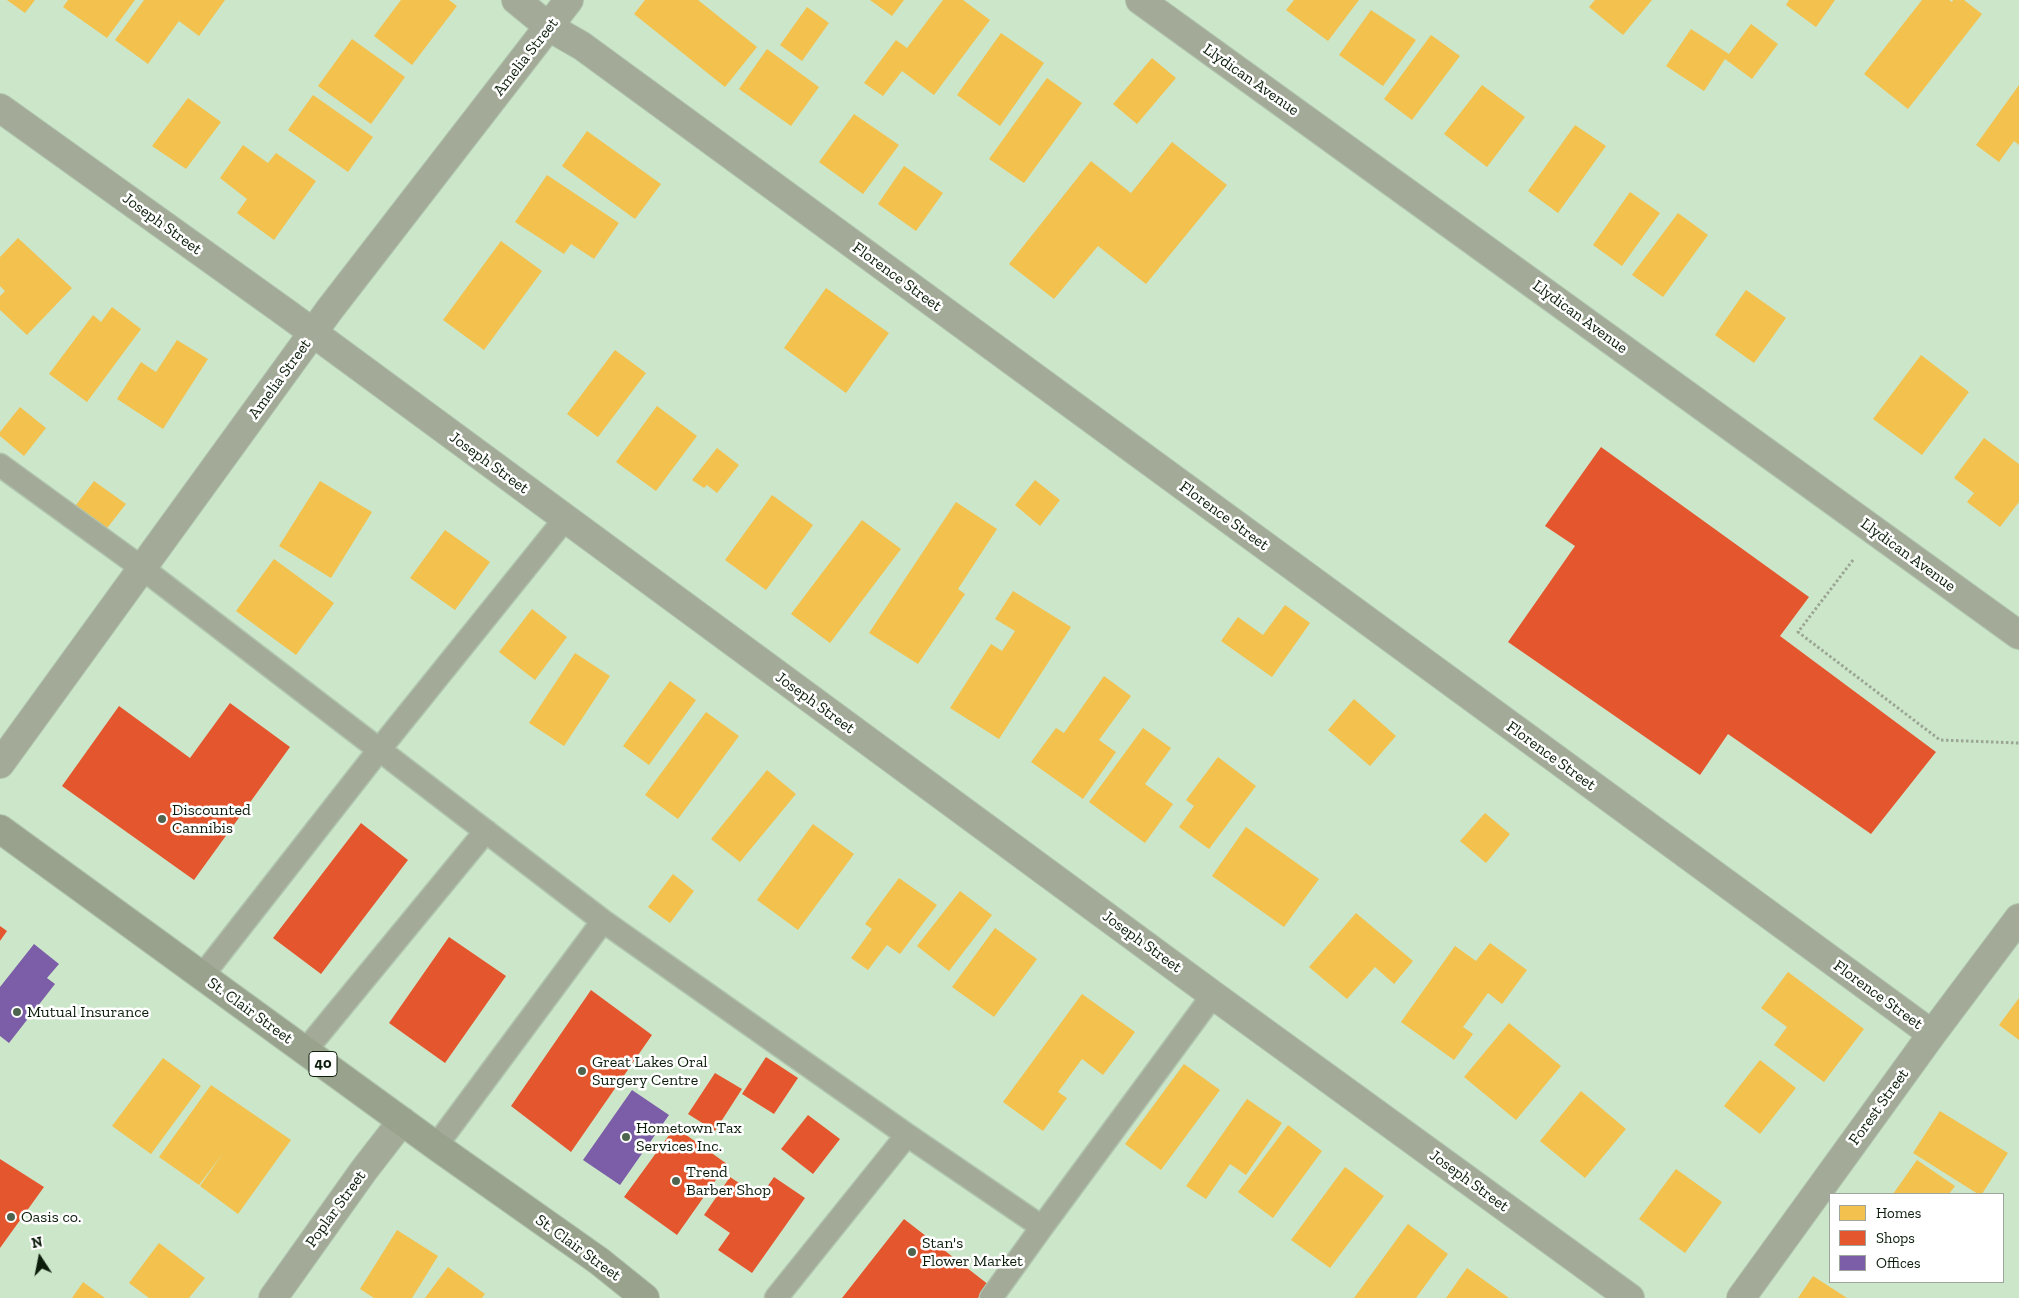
<!DOCTYPE html>
<html>
<head>
<meta charset="utf-8">
<style>
	body { margin:0 }
	#map { position:relative; width:2019px; height:1298px; overflow:hidden; background:#cce6c9; font-family:"Zilla Slab",serif }
	canvas { display:block }
	.legend { position:absolute; left:1829px; top:1193px; width:175px; height:90px; box-sizing:border-box; background:#fff; border:1px solid #9ea59d; margin:0; padding:6px 9px; list-style:none; font-size:15px; color:#0c1e0b }
	.legend li { display:flex; align-items:center; gap:10px; height:25px }
	.legend b { width:25px; border:1px solid #9ea59d }
	.north { position:absolute; left:15px; top:1233px; width:50px; height:50px; -webkit-text-stroke:4px #fff; paint-order:stroke; rotate:349deg; font-size:14px; font-weight:700; line-height:20px; text-align:center; color:#0c1e0b }
	.north::after { content:''; display:block; margin:auto; width:18px; height:22px; background:#0c1e0b; clip-path:polygon(50% 0,100% 100%,50% 72%,0 100%) }
</style>
</head>
<body>
<div id="map">
<canvas width="2019" height="1298"></canvas>
<ul class="legend">
<li><b style="height:14px;background:#f2c14e"></b>Homes</li>
<li><b style="height:14px;background:#e4572e"></b>Shops</li>
<li><b style="height:14px;background:#7b5ea7"></b>Offices</li>
</ul>
<div class="north">N</div>
</div>
<script>
const ctx = document.querySelector('canvas').getContext('2d');
ctx.lineJoin = 'round';
function fill(path, color) { ctx.fillStyle = color; ctx.fill(path, 'evenodd'); }
function strokePath(path, color, width, dash) { ctx.strokeStyle = color; ctx.lineWidth = width; ctx.lineCap = dash ? 'butt' : 'round'; ctx.setLineDash(dash || []); ctx.stroke(path); }
function write(font, color, halo, rows, align = 'center') {
  ctx.font = font + ' "Zilla Slab",serif'; ctx.lineWidth = 5; ctx.setLineDash([]); ctx.textBaseline = 'middle'; ctx.strokeStyle = halo; ctx.fillStyle = color; for (const [text, x, y, turn = 0] of rows) {
    ctx.save(); ctx.translate(x, y); ctx.rotate((+turn || 0) * Math.PI / 180); ctx.textAlign = isNaN(turn) ? turn : align; if (halo) ctx.strokeText(text, 0, 0); ctx.fillText(text, 0, 0); ctx.restore();
  }
}
const homes = new Path2D(`
	M 7,0 L 35,0 L 25,13 Z
	M 68,0 L 135,0 L 107,38 L 63,7 Z
	M 144,0 L 225,0 L 199,36 L 179,21 L 148,64 L 115,40 Z
	M 401,0 L 449,0 L 457,6 L 412,65 L 374,36 Z
	M 645,0 L 698,0 L 757,47 L 725,87 L 634,14 Z
	M 870,0 L 904,0 L 892,16 Z
	M 943,0 L 963,0 L 990,20 L 934,95 L 902,71 L 883,96 L 864,83 L 896,40 L 907,48 Z
	M 1294,0 L 1359,0 L 1328,41 L 1286,10 Z
	M 1595,0 L 1652,0 L 1623,35 L 1589,7 Z
	M 1789,0 L 1835,0 L 1816,27 L 1786,5 Z
	M 1922,0 L 1949,0 L 1952,2 L 1953,0 L 1964,0 L 1982,14 L 1908,109 L 1864,74 Z
	M 807,7 L 829,23 L 802,61 L 780,45 Z
	M 1371,10 L 1416,40 L 1383,86 L 1339,55 Z
	M 1751,24 L 1778,44 L 1752,79 L 1725,59 L 1704,91 L 1666,66 L 1691,29 L 1729,54 Z
	M 1001,33 L 1044,63 L 1000,126 L 957,95 Z
	M 1431,35 L 1460,56 L 1412,120 L 1384,99 Z
	M 352,39 L 405,77 L 371,124 L 318,86 Z
	M 767,49 L 819,87 L 791,126 L 739,89 Z
	M 1152,58 L 1176,78 L 1137,124 L 1113,104 Z
	M 1047,78 L 1082,103 L 1024,183 L 989,159 Z
	M 1482,85 L 1525,117 L 1487,167 L 1444,134 Z
	M 2019,85 L 2019,145 L 2014,141 L 1999,162 L 1976,145 Z
	M 313,95 L 373,137 L 348,172 L 288,130 Z
	M 188,98 L 221,122 L 186,169 L 152,146 Z
	M 854,114 L 899,145 L 863,194 L 819,162 Z
	M 1575,125 L 1606,146 L 1558,213 L 1528,191 Z
	M 587,131 L 661,184 L 635,219 L 562,166 Z
	M 1172,142 L 1227,185 L 1146,284 L 1098,246 L 1054,299 L 1009,264 L 1091,161 L 1131,193 Z
	M 243,145 L 268,163 L 276,153 L 316,181 L 274,240 L 237,213 L 247,199 L 220,178 Z
	M 904,166 L 943,193 L 916,231 L 878,204 Z
	M 547,175 L 619,223 L 594,259 L 571,244 L 564,254 L 515,222 Z
	M 1630,192 L 1660,213 L 1622,266 L 1593,245 Z
	M 1678,213 L 1708,235 L 1663,297 L 1632,275 Z
	M 18,238 L 72,288 L 27,335 L 0,310 L 0,296 L 5,291 L 0,286 L 0,257 Z
	M 501,241 L 542,271 L 484,350 L 443,320 Z
	M 826,288 L 889,333 L 846,393 L 784,348 Z
	M 1746,290 L 1786,318 L 1754,363 L 1715,335 Z
	M 112,307 L 141,329 L 87,402 L 49,374 L 93,315 L 101,322 Z
	M 177,340 L 208,359 L 163,429 L 117,399 L 141,362 L 156,372 Z
	M 615,350 L 646,373 L 598,437 L 567,414 Z
	M 1921,355 L 1969,392 L 1922,455 L 1873,419 Z
	M 657,406 L 697,436 L 656,491 L 616,462 Z
	M 20,407 L 46,428 L 24,456 L 0,436 L 0,432 Z
	M 1984,438 L 2019,464 L 2019,502 L 2000,527 L 1967,502 L 1974,493 L 1954,478 Z
	M 717,448 L 739,465 L 717,493 L 707,485 L 704,488 L 692,480 Z
	M 1035,480 L 1060,500 L 1040,526 L 1015,505 Z
	M 94,481 L 126,504 L 104,532 L 73,509 Z
	M 320,481 L 372,512 L 331,578 L 279,546 Z
	M 772,495 L 813,525 L 766,590 L 725,560 Z
	M 956,502 L 997,529 L 958,589 L 965,594 L 918,664 L 869,633 Z
	M 862,520 L 901,549 L 830,643 L 791,614 Z
	M 445,530 L 490,562 L 455,610 L 410,578 Z
	M 274,559 L 334,603 L 296,655 L 236,611 Z
	M 1013,591 L 1071,627 L 999,739 L 950,708 L 991,644 L 1002,651 L 1015,631 L 995,619 Z
	M 1285,605 L 1310,623 L 1272,677 L 1221,641 L 1238,617 L 1263,635 Z
	M 532,609 L 567,637 L 535,680 L 499,652 Z
	M 575,653 L 610,676 L 564,746 L 529,723 Z
	M 1104,676 L 1131,696 L 1099,740 L 1116,752 L 1083,799 L 1031,762 L 1056,728 L 1064,733 Z
	M 670,681 L 696,700 L 649,765 L 623,746 Z
	M 1354,699 L 1396,736 L 1370,766 L 1328,730 Z
	M 706,712 L 739,736 L 678,819 L 645,795 Z
	M 1143,728 L 1171,748 L 1145,784 L 1173,804 L 1145,843 L 1089,802 Z
	M 1218,757 L 1256,786 L 1209,849 L 1179,827 L 1194,806 L 1186,800 Z
	M 767,770 L 796,794 L 740,862 L 711,839 Z
	M 1485,813 L 1510,834 L 1486,863 L 1460,841 Z
	M 813,824 L 854,854 L 798,930 L 757,900 Z
	M 1246,827 L 1319,879 L 1284,927 L 1212,876 Z
	M 673,874 L 694,891 L 670,923 L 648,907 Z
	M 899,878 L 937,905 L 900,954 L 887,945 L 868,970 L 851,958 L 872,929 L 865,924 Z
	M 960,891 L 992,915 L 949,971 L 917,946 Z
	M 1356,913 L 1413,961 L 1394,984 L 1375,967 L 1347,999 L 1309,967 Z
	M 995,928 L 1037,959 L 994,1017 L 952,987 Z
	M 1490,943 L 1527,970 L 1502,1004 L 1488,993 L 1463,1027 L 1473,1034 L 1454,1060 L 1401,1022 L 1455,946 L 1476,961 Z
	M 1788,972 L 1864,1029 L 1824,1082 L 1774,1045 L 1787,1027 L 1761,1008 Z
	M 1082,994 L 1135,1032 L 1103,1075 L 1082,1059 L 1058,1092 L 1067,1098 L 1043,1131 L 1003,1102 Z
	M 2019,998 L 2019,1040 L 1999,1025 Z
	M 1509,1023 L 1561,1066 L 1516,1120 L 1464,1077 Z
	M 163,1058 L 201,1086 L 151,1154 L 112,1126 Z
	M 1760,1060 L 1796,1088 L 1760,1134 L 1724,1106 Z
	M 1184,1064 L 1220,1090 L 1161,1170 L 1125,1144 Z
	M 211,1085 L 291,1140 L 238,1214 L 200,1186 L 223,1153 L 199,1185 L 159,1157 Z
	M 1581,1091 L 1626,1129 L 1585,1178 L 1540,1141 Z
	M 1247,1099 L 1282,1123 L 1246,1175 L 1230,1164 L 1206,1199 L 1186,1186 Z
	M 1940,1111 L 2008,1153 L 1982,1194 L 1978,1194 L 1913,1153 Z
	M 1288,1125 L 1322,1151 L 1273,1218 L 1238,1192 Z
	M 1917,1160 L 1955,1186 L 1949,1194 L 1893,1194 Z
	M 1345,1167 L 1384,1196 L 1330,1268 L 1291,1240 Z
	M 1676,1169 L 1722,1202 L 1685,1253 L 1639,1219 Z
	M 1408,1224 L 1448,1254 L 1416,1298 L 1354,1298 Z
	M 397,1230 L 438,1256 L 412,1298 L 374,1298 L 360,1289 Z
	M 159,1243 L 205,1278 L 189,1298 L 149,1298 L 129,1283 Z
	M 448,1267 L 485,1294 L 482,1298 L 425,1298 Z
	M 1467,1268 L 1509,1298 L 1446,1298 Z
	M 1813,1276 L 1847,1298 L 1798,1298 Z
	M 83,1282 L 105,1298 L 72,1298 Z`);
const shops = new Path2D(`
	M 1601,447 L 1809,597 L 1780,636 L 1936,752 L 1871,834 L 1728,734 L 1700,775 L 1508,642 L 1575,546 L 1545,526 Z
	M 230,703 L 290,747 L 194,880 L 62,786 L 119,706 L 190,758 Z
	M 361,823 L 408,860 L 321,974 L 273,938 Z
	M 0,926 L 7,931 L 0,941 Z
	M 449,937 L 506,976 L 445,1063 L 389,1023 Z
	M 591,990 L 652,1035 L 571,1152 L 511,1106 Z
	M 766,1057 L 798,1078 L 774,1114 L 742,1094 Z
	M 715,1073 L 742,1089 L 715,1131 L 688,1114 Z
	M 808,1115 L 840,1139 L 813,1174 L 781,1149 Z
	M 675,1127 L 727,1164 L 677,1235 L 624,1197 Z
	M 0,1159 L 44,1187 L 0,1248 Z
	M 730,1177 L 760,1197 L 774,1177 L 805,1198 L 752,1273 L 718,1250 L 730,1233 L 704,1215 Z
	M 904,1219 L 989,1285 L 978,1298 L 842,1298 Z`);
const offices = new Path2D(`
	M 34,944 L 59,964 L 47,978 L 55,984 L 9,1043 L 0,1036 L 0,987 Z
	M 632,1090 L 669,1115 L 620,1185 L 583,1160 Z`);
const path = new Path2D(`
	M 1853,560 L 1798,632 L 1940,740 L 2019,743`);
const lane = new Path2D(`
	M 0,465 L 142,568 L 603,921 L 907,1135 L 1042,1227 L 991,1298
	M 202,976 L 379,750 L 565,519
	M 305,1051 L 486,831
	M 436,1146 L 603,921
	M 1042,1227 L 1213,995
	M 776,1298 L 907,1135`);
const street = new Path2D(`
	M 516,0 L 549,27 L 582,46 L 1932,1034
	M 1140,0 L 2019,635
	M 0,108 L 289,315 L 1213,995 L 1630,1298
	M 0,764 L 330,309 L 569,0
	M 273,1298 L 364,1170 L 402,1121
	M 1741,1298 L 1932,1034 L 2019,918`);
const primary = new Path2D(`
	M 0,829 L 436,1146 L 599,1261 L 645,1298`);
const markers = [
	[162,819,5,"#4f644e"],
	[17,1012,5,"#4f644e"],
	[582,1071,5,"#4f644e"],
	[626,1137,5,"#4f644e"],
	[676,1181,5,"#4f644e"],
	[11,1217,5,"#4f644e"],
	[912,1252,5,"#4f644e"]
];
const shields = [
	[323,1064,28]
];
const shieldNames = [
	["40",323,1064]
];
const streetNames = [
	["Amelia Street",526,57,-52],
	["Llydican Avenue",1251,80,35],
	["Joseph Street",162,224,36],
	["Florence Street",897,277,36],
	["Llydican Avenue",1580,317,36],
	["Amelia Street",280,379,-54],
	["Joseph Street",489,463,36],
	["Florence Street",1224,516,36],
	["Llydican Avenue",1908,555,36],
	["Joseph Street",815,703,36],
	["Florence Street",1551,756,36],
	["Joseph Street",1142,942,36],
	["Florence Street",1878,995,36],
	["St. Clair Street",250,1011,36],
	["Forest Street",1879,1107,-54],
	["Joseph Street",1469,1181,36],
	["Poplar Street",336,1209,-54],
	["St. Clair Street",578,1248,36]
];
const poiNames = [
	["Discounted",172,810],
	["Cannibis",172,828],
	["Mutual Insurance",27,1012],
	["Great Lakes Oral",592,1062],
	["Surgery Centre",592,1080],
	["Hometown Tax",636,1128],
	["Services Inc.",636,1146],
	["Trend",686,1172],
	["Barber Shop",686,1190],
	["Oasis co.",21,1217],
	["Stan's",922,1243],
	["Flower Market",922,1261]
];
fill(homes, '#f2c14e');
fill(shops, '#e4572e');
fill(offices, '#7b5ea7');
strokePath(lane, '#afc3ad', 25);
strokePath(street, '#afc3ad', 30);
strokePath(primary, '#afc3ad', 30);
strokePath(path, '#9ba593', 3, [2.5, 2.5]);
strokePath(lane, '#a3aa98', 22);
strokePath(street, '#a3aa98', 28);
strokePath(primary, '#99a28d', 28);
for (const [x, y, r, color] of markers) { const dot = new Path2D(); dot.arc(x, y, r, 0, 2 * Math.PI); ctx.fillStyle = color; ctx.fill(dot); strokePath(dot, '#fff', 2); }
for (const [x, y, w] of shields) { const box = new Path2D(); box.roundRect(x - w / 2, y - 12.5, w, 25, 4); ctx.fillStyle = '#fff'; ctx.fill(box); strokePath(box, '#0c1e0b', 1); }
write('bold 15px', '#0c1e0b', null, shieldNames);
write('16px', '#0c1e0b', '#fff', streetNames);
write('16px', '#0c1e0b', '#fff', poiNames, 'left');
</script>
</body>
</html>
